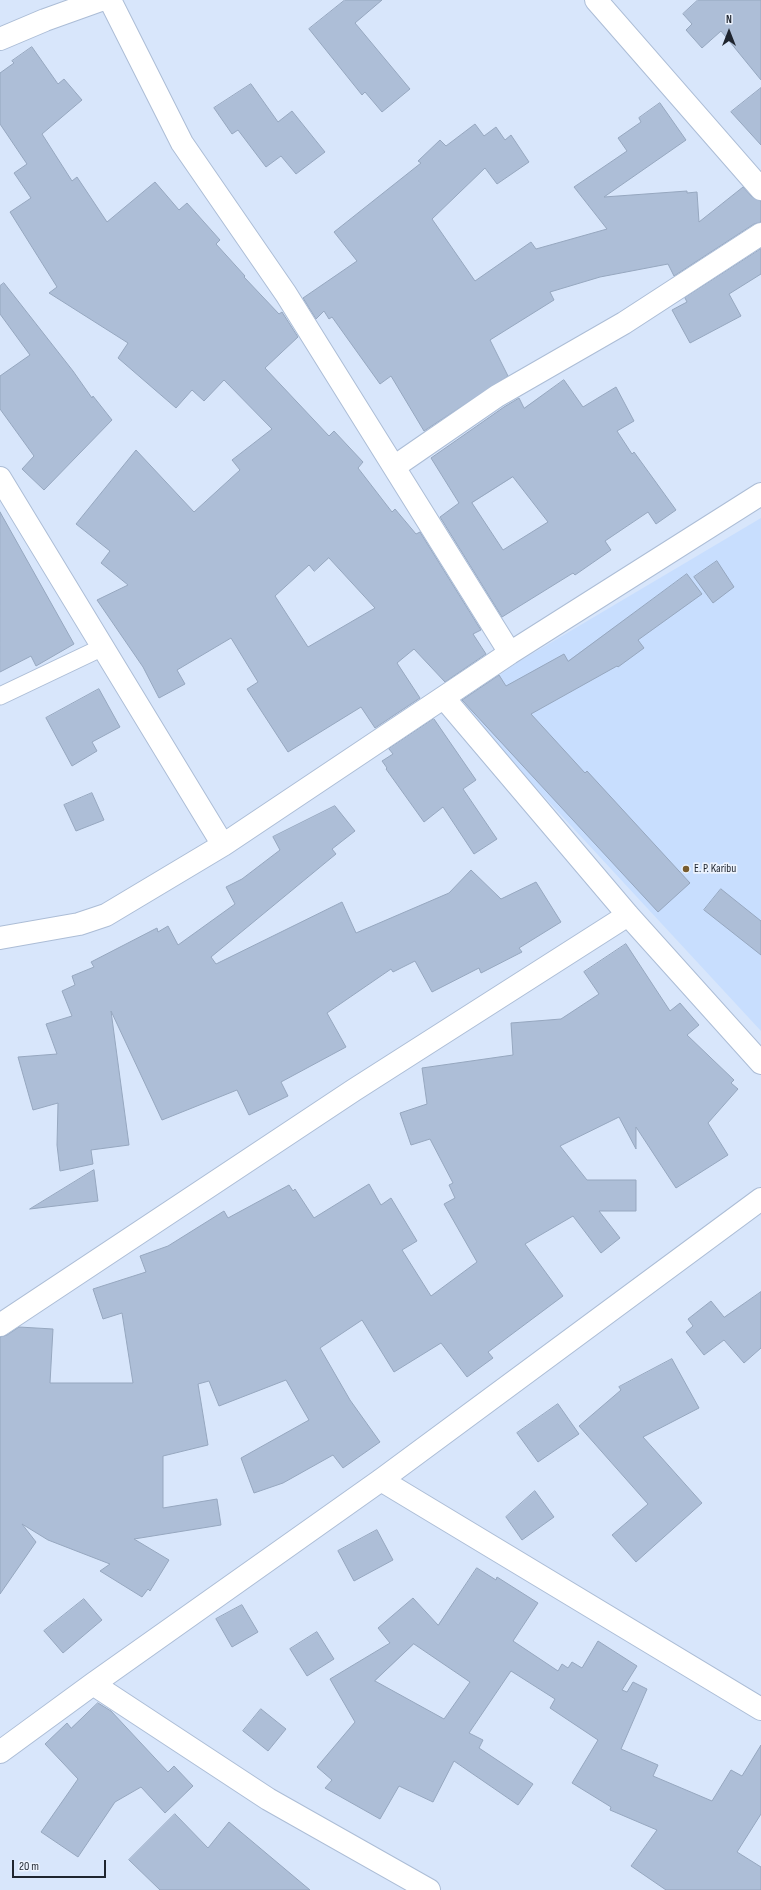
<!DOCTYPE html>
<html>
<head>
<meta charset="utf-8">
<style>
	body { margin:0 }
	#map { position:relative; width:761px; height:1890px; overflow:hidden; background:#d8e6fb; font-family:"Sofia Sans Condensed",sans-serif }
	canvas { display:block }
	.north { position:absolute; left:709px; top:12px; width:40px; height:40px; -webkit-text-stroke:3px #ecf3fe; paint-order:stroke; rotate:0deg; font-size:11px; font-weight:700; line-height:16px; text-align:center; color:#1f252f }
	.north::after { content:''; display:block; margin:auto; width:14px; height:18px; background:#1f252f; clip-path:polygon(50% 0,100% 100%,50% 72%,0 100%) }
	.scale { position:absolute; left:12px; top:1860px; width:94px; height:18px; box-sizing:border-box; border:2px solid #1f252f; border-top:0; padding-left:5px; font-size:12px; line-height:14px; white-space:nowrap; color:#1f252f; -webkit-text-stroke:3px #ecf3fe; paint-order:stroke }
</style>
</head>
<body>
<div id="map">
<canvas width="761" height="1890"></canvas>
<div class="north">N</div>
<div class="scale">20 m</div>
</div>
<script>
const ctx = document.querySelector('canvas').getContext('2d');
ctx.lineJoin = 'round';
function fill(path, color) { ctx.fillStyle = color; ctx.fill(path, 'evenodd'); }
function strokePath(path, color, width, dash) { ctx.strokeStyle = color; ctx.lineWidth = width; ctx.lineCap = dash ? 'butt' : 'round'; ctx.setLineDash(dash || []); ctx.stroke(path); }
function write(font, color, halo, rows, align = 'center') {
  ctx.font = font + ' "Sofia Sans Condensed",sans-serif'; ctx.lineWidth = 3.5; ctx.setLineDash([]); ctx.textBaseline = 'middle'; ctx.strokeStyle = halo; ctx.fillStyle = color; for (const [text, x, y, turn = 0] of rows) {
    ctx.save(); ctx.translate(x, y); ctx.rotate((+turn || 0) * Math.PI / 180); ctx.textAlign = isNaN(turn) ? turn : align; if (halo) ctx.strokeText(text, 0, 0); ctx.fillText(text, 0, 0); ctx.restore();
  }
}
const built = new Path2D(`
	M 761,518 L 761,1031 L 461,707 L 508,668 Z`);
const building = new Path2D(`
	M 345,0 L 382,0 L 355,23 L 410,89 L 382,112 L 365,92 L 362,95 L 309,29 Z
	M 698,0 L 761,0 L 761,80 L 721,31 L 702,48 L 686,30 L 692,24 L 683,14 Z
	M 32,47 L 58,84 L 64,79 L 82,100 L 42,134 L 72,181 L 77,177 L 107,222 L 155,182 L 179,210 L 187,203 L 220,240 L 216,244 L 245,276 L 244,277 L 279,314 L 282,312 L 298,337 L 265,368 L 329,436 L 334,431 L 363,462 L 358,468 L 392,512 L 395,509 L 416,534 L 420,532 L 481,630 L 473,634 L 486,654 L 445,682 L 414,649 L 397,663 L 420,698 L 375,728 L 361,707 L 288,752 L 247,689 L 258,682 L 231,638 L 177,670 L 185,684 L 159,698 L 143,667 L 97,600 L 128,585 L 101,563 L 110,551 L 76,524 L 136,450 L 194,512 L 240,470 L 232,460 L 272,429 L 224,380 L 204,401 L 192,390 L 176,408 L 118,358 L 128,343 L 49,293 L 57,287 L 10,212 L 31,198 L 14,173 L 27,164 L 0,124 L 0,73 L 14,63 L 12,61 ZM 329,558 L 375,608 L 308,647 L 275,596 L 309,565 L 314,571 Z
	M 251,84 L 278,122 L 292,111 L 325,152 L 296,174 L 281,156 L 266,167 L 238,130 L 232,134 L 214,108 Z
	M 761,88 L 761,145 L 731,112 Z
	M 660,103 L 686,140 L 604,197 L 687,191 L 687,193 L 697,192 L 699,222 L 743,187 L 752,197 L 761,201 L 761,222 L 754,224 L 674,276 L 668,264 L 600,277 L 550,292 L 554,300 L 490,340 L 508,376 L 424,431 L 391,376 L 380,384 L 332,317 L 329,319 L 324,311 L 316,319 L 303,298 L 357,261 L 334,232 L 421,163 L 418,161 L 440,140 L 446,146 L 475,124 L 484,136 L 496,127 L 505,140 L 511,135 L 529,162 L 497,184 L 485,168 L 432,219 L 475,281 L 531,242 L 536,249 L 607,229 L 574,187 L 627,151 L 618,138 L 641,122 L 639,118 Z
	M 761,249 L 761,274 L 729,294 L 741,316 L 690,343 L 672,310 L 687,302 L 685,298 Z
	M 4,283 L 73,371 L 92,398 L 93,396 L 112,420 L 44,490 L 22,469 L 34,456 L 0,409 L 0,376 L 30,355 L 0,314 L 0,286 Z
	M 564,380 L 583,407 L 616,387 L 634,421 L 617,431 L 632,454 L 634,452 L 676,510 L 656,524 L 648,512 L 605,541 L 611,550 L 575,575 L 573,573 L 502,617 L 440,517 L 459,503 L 431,458 L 504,407 L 519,398 L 524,408 ZM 513,477 L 548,522 L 503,550 L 472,503 Z
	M 0,512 L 74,644 L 36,666 L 31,656 L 0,672 Z
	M 717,561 L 734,587 L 713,603 L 694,577 Z
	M 687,574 L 702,594 L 638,640 L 644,648 L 618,667 L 617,666 L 531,714 L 585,773 L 587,771 L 690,883 L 658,912 L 462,700 L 499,675 L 506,686 L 564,654 L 568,661 Z
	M 99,689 L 120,727 L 92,742 L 97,751 L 72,766 L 46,718 Z
	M 434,719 L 476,780 L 463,789 L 497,839 L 474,854 L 443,807 L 424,822 L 386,769 L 387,768 L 382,761 L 393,754 L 389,749 Z
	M 92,793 L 104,820 L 76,831 L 64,805 Z
	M 335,806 L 355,831 L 332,849 L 336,854 L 211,957 L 216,964 L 342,902 L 356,933 L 449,893 L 471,870 L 501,899 L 536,882 L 561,922 L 519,948 L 522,952 L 481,973 L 479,968 L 432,992 L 415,961 L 393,972 L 391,969 L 327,1013 L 346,1047 L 281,1082 L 288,1096 L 249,1115 L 237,1090 L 162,1120 L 111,1011 L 129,1145 L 91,1150 L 93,1164 L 60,1171 L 57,1145 L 58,1103 L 33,1110 L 18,1057 L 57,1054 L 46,1024 L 72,1016 L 62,991 L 75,985 L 72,976 L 94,967 L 91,962 L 157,928 L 158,932 L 168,926 L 178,945 L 235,904 L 226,887 L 242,879 L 280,850 L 273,837 Z
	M 721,889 L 761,921 L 761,955 L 704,910 Z
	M 626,944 L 670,1011 L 680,1003 L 699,1025 L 687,1035 L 734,1080 L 731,1083 L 738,1089 L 708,1123 L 728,1155 L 676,1188 L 636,1127 L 636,1149 L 619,1117 L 560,1146 L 587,1180 L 636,1180 L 636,1211 L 599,1211 L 620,1238 L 601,1253 L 573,1216 L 525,1244 L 563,1296 L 488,1352 L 493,1358 L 467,1377 L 441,1343 L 394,1372 L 362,1320 L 320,1348 L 350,1400 L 380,1442 L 343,1468 L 333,1455 L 283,1483 L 254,1493 L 241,1458 L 309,1420 L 286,1380 L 219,1406 L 209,1381 L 198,1384 L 208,1445 L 163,1456 L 163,1508 L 217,1499 L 221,1525 L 134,1539 L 169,1560 L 150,1591 L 148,1589 L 142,1597 L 100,1571 L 110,1564 L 48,1540 L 22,1524 L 36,1542 L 0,1594 L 0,1337 L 7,1335 L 19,1327 L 53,1329 L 50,1383 L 133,1383 L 122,1313 L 103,1319 L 93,1289 L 146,1272 L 140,1256 L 168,1246 L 224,1211 L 228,1218 L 289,1185 L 293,1191 L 295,1189 L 314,1218 L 369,1184 L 381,1205 L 391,1198 L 417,1241 L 402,1250 L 431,1296 L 477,1262 L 444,1204 L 455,1198 L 449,1185 L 453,1183 L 430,1139 L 411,1145 L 400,1113 L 427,1104 L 422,1068 L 513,1055 L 511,1023 L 561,1019 L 599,994 L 584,972 Z
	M 94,1170 L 98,1201 L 30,1209 Z
	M 761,1292 L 761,1348 L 744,1363 L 724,1340 L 704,1355 L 686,1332 L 693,1326 L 688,1319 L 711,1301 L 724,1317 Z
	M 672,1359 L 699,1408 L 643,1437 L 702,1503 L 636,1562 L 612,1535 L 648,1504 L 579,1426 L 621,1390 L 619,1387 Z
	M 558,1404 L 579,1434 L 538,1462 L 517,1433 Z
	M 535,1491 L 554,1517 L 522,1540 L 506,1517 Z
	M 377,1530 L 393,1560 L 354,1581 L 338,1551 Z
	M 477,1568 L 496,1580 L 497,1577 L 538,1603 L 513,1641 L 558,1671 L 562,1664 L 568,1668 L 572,1662 L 582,1668 L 598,1641 L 637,1666 L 622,1690 L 627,1692 L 633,1682 L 647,1689 L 621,1749 L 658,1765 L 653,1776 L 712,1801 L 731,1770 L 742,1776 L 761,1745 L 761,1814 L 737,1852 L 761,1867 L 761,1890 L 666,1890 L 631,1866 L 657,1830 L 610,1810 L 611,1807 L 572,1783 L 598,1740 L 550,1708 L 555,1699 L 511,1671 L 469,1733 L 483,1740 L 479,1748 L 533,1784 L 518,1805 L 454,1761 L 433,1802 L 399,1786 L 380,1819 L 325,1788 L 332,1780 L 317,1767 L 355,1722 L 330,1679 L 390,1643 L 378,1628 L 413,1598 L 438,1625 ZM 414,1644 L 470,1682 L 444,1719 L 375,1681 Z
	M 84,1599 L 102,1620 L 63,1653 L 44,1631 Z
	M 242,1605 L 258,1632 L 232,1647 L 216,1619 Z
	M 317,1632 L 334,1659 L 307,1676 L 290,1649 Z
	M 98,1703 L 111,1711 L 168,1772 L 174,1766 L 193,1786 L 165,1813 L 141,1787 L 115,1802 L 78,1857 L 41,1832 L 78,1779 L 45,1744 L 67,1723 L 71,1728 Z
	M 261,1709 L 286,1729 L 268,1751 L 243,1731 Z
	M 175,1814 L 208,1848 L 229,1822 L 310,1890 L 160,1890 L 129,1860 Z`);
const service = new Path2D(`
	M 0,696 L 103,647`);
const minor = new Path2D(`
	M 110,0 L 182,143 L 286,294 L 510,653
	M 596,0 L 761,189
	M 0,39 L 45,20 L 101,0
	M 394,467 L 497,396 L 624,323 L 761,234
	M 0,478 L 223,845
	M 444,698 L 628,915 L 761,1063
	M 0,938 L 79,924 L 106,915 L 223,845 L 510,653 L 761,494
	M 0,1325 L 354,1090 L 628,915
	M 381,1480 L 761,1709
	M 93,1684 L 268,1799 L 429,1890
	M 0,1752 L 93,1684 L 381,1480 L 761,1199`);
const markers = [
	[686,869,4,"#785c2f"]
];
const poiNames = [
	["E. P. Karibu",694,869]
];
fill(built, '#c8defe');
fill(building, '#adbed7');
strokePath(building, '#96a7bf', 1);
strokePath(service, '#acbdd6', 19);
strokePath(minor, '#acbdd6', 24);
strokePath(service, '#fff', 17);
strokePath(minor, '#fff', 22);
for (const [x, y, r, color] of markers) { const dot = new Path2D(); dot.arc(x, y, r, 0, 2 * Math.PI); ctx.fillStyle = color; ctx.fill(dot); strokePath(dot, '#ecf3fe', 1.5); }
write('12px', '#1f252f', '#ecf3fe', poiNames, 'left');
</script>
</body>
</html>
